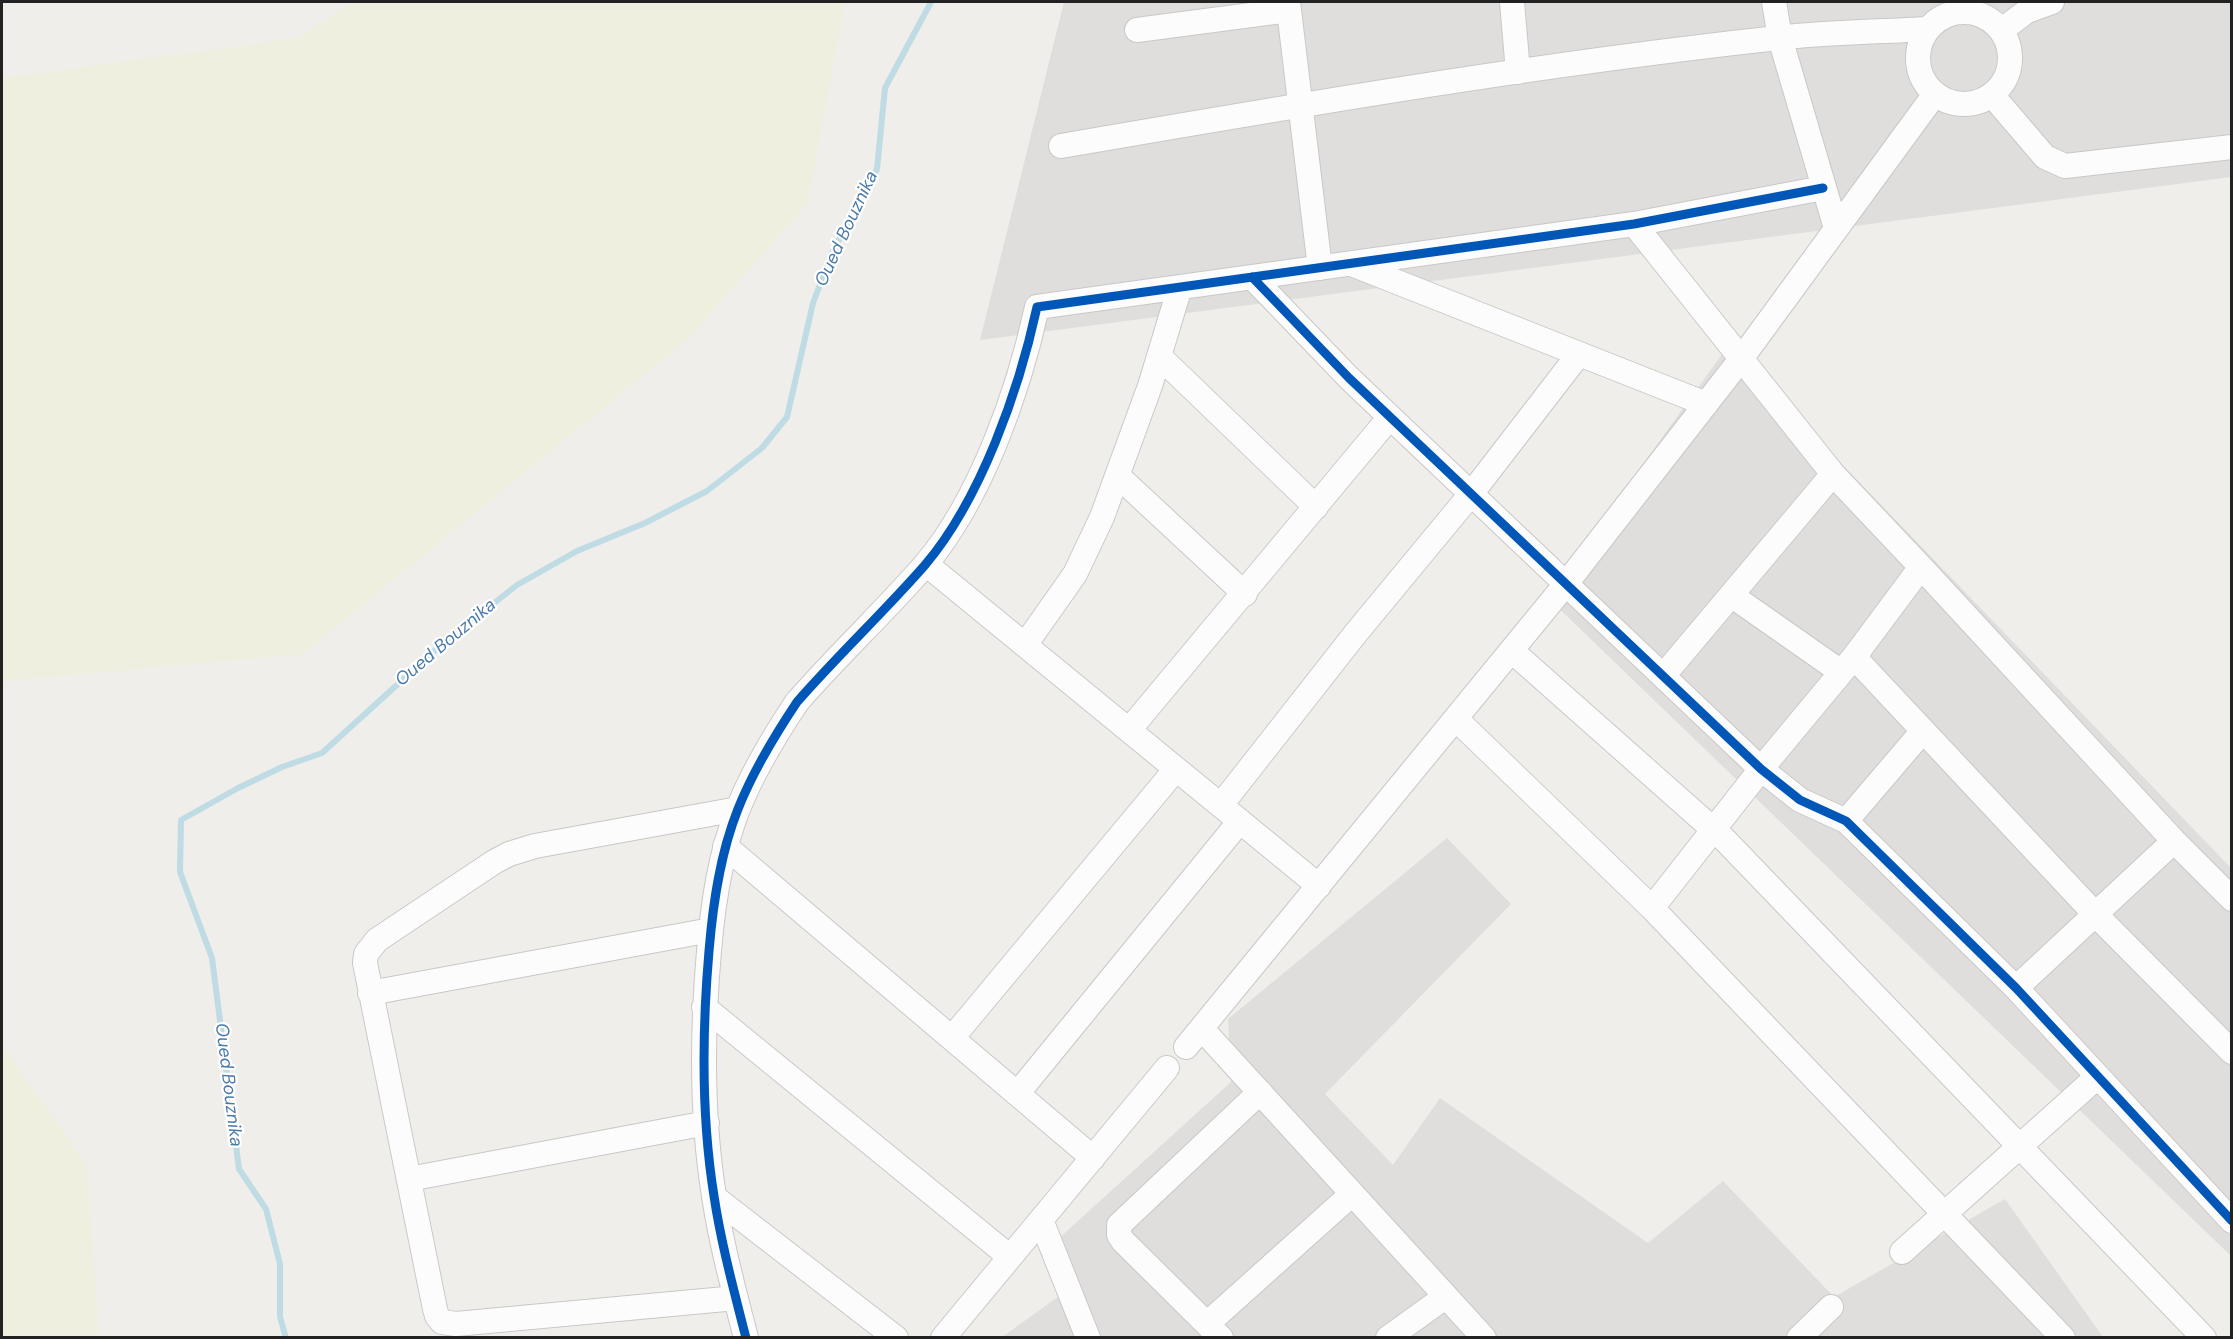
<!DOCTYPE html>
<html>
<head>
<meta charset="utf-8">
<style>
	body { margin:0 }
	#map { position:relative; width:2233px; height:1339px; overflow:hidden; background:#f0eeeb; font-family:"DM Sans",sans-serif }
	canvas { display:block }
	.frame { position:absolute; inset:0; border:3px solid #222; pointer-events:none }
</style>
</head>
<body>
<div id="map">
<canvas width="2233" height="1339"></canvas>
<div class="frame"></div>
</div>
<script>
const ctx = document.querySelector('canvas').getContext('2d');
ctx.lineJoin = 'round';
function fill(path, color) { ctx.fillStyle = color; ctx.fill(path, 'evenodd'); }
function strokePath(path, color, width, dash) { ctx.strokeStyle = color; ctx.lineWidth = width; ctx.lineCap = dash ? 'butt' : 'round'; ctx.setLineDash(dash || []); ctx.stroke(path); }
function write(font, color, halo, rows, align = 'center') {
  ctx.font = font + ' "DM Sans",sans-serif'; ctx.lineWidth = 4.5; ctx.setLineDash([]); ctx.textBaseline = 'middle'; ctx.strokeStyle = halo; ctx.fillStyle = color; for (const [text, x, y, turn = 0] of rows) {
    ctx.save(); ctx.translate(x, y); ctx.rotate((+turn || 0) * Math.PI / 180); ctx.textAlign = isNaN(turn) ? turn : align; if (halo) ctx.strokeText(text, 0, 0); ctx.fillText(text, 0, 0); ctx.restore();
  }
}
const residential = new Path2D(`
	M 1064,2 L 2231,2 L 2231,177 L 980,340 Z
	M 1728,346 L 2231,868 L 2231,1256 L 1547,597 Z
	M 1447,838 L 1511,904 L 1325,1094 L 1393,1165 L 1440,1098 L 1648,1243 L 1723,1181 L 1834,1297 L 2005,1199 L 2103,1337 L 1001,1338 L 1077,1283 L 1057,1240 L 1231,1082 L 1228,1019 Z`);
const farmland = new Path2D(`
	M 353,2 L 845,2 L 808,203 L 688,339 L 303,654 L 2,681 L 2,78 L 298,38 Z
	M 2,1045 L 87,1165 L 99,1337 L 2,1337 Z`);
const stream = new Path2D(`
	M 286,1338 L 280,1317 L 280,1264 L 266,1209 L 239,1169 L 212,958 L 180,872 L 181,820 L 238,788 L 282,767 L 322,753 L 442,644 L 517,585 L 577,551 L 645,523 L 707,491 L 762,448 L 787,417 L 813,303 L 832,253 L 877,169 L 885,88 L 931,2`);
const minor = new Path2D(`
	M 1288,2 L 1320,268
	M 1512,2 L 1518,72
	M 1774,2 L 1780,38 L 1836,228
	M1918 58a46 46 0 1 1 92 0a46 46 0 1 1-92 0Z
	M 1137,30 L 1289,10
	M 2002,30 L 2027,11 L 2052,2
	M 1992,95 L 2045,157 L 2065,166 L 2232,147
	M 1061,146 C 1299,105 1538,64 1778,38 C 1827,32 1878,32 1927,29
	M 1634,224 L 1833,474 L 1921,567 L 2174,841 L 2232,899
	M 1354,265 L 1706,404
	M 1252,277 L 1349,378 L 1761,769 L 1800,800 L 1846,821 L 2016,988 L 2232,1221
	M 1159,356 L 1316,507
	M 1118,476 L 1245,594
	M 926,564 L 1319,886
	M 1731,595 L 1841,672
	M 1025,645 L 1075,574 L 1102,517 L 1150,386 L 1180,287
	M 1512,651 L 1724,839 L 2204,1338
	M 1854,657 L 2095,914 L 2232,1052
	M 1663,676 L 1833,474
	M 1456,719 L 1652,908 L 2063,1338
	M 1129,730 L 1390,417
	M 1221,805 L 1356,633 L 1471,494 L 1579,354
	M 1846,821 L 1922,732
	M 725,846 L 1093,1158
	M 1652,908 L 1761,769 L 1854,657 L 1921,567
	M 2016,988 L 2174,841
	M 370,993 L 711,930
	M 704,1007 L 1010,1257
	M 1202,1029 L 1484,1338
	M 952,1038 L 1176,769
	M 1186,1047 L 1565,585 L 1741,359 L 1935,94
	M 1017,1094 L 1240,821
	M 409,1179 L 707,1123
	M 714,1197 L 896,1338
	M 1041,1220 L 1088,1338
	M 1902,1252 L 2097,1077
	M 736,1298 L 456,1324 L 442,1322 L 437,1316 L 435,1309 L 365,963 L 366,954 L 377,940 L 494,862 L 509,854 L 535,846 L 738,809
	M 1208,1323 L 1352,1194
	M 746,1338 C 734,1291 721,1243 714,1196 C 701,1115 702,1032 709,951 C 713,903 720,854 738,809 C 753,771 775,735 797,702 C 838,655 884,612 925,565 C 981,499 1019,390 1037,307 L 1634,224 L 1823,188
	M 943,1338 L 1167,1068
	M 1221,1338 L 1123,1241 L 1119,1235 L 1119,1225 L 1260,1092
	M 1388,1338 L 1445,1297
	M 1799,1338 L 1831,1307`);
const cycleway = new Path2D(`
	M 1252,277 L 1349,378 L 1761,769 L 1800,800 L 1846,821 L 2016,988 L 2232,1221
	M 746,1338 C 734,1291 721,1243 714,1196 C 701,1115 702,1032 709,951 C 713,903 720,854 738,809 C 753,771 775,735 797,702 C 838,655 884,612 925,565 C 981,499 1019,390 1037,307 L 1634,224 L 1823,188`);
const waterNames = [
	["Oued Bouznika",847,229,-65],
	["Oued Bouznika",446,643,-40],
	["Oued Bouznika",228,1085,83]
];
fill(residential, '#dfdedc');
fill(farmland, '#efefdf');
strokePath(stream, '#bfdbe3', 6);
strokePath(minor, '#c9c8c7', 26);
strokePath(minor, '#fdfcfc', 24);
strokePath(cycleway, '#0057b8', 9);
write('italic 18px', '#4a7aab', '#fff', waterNames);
</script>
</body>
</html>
